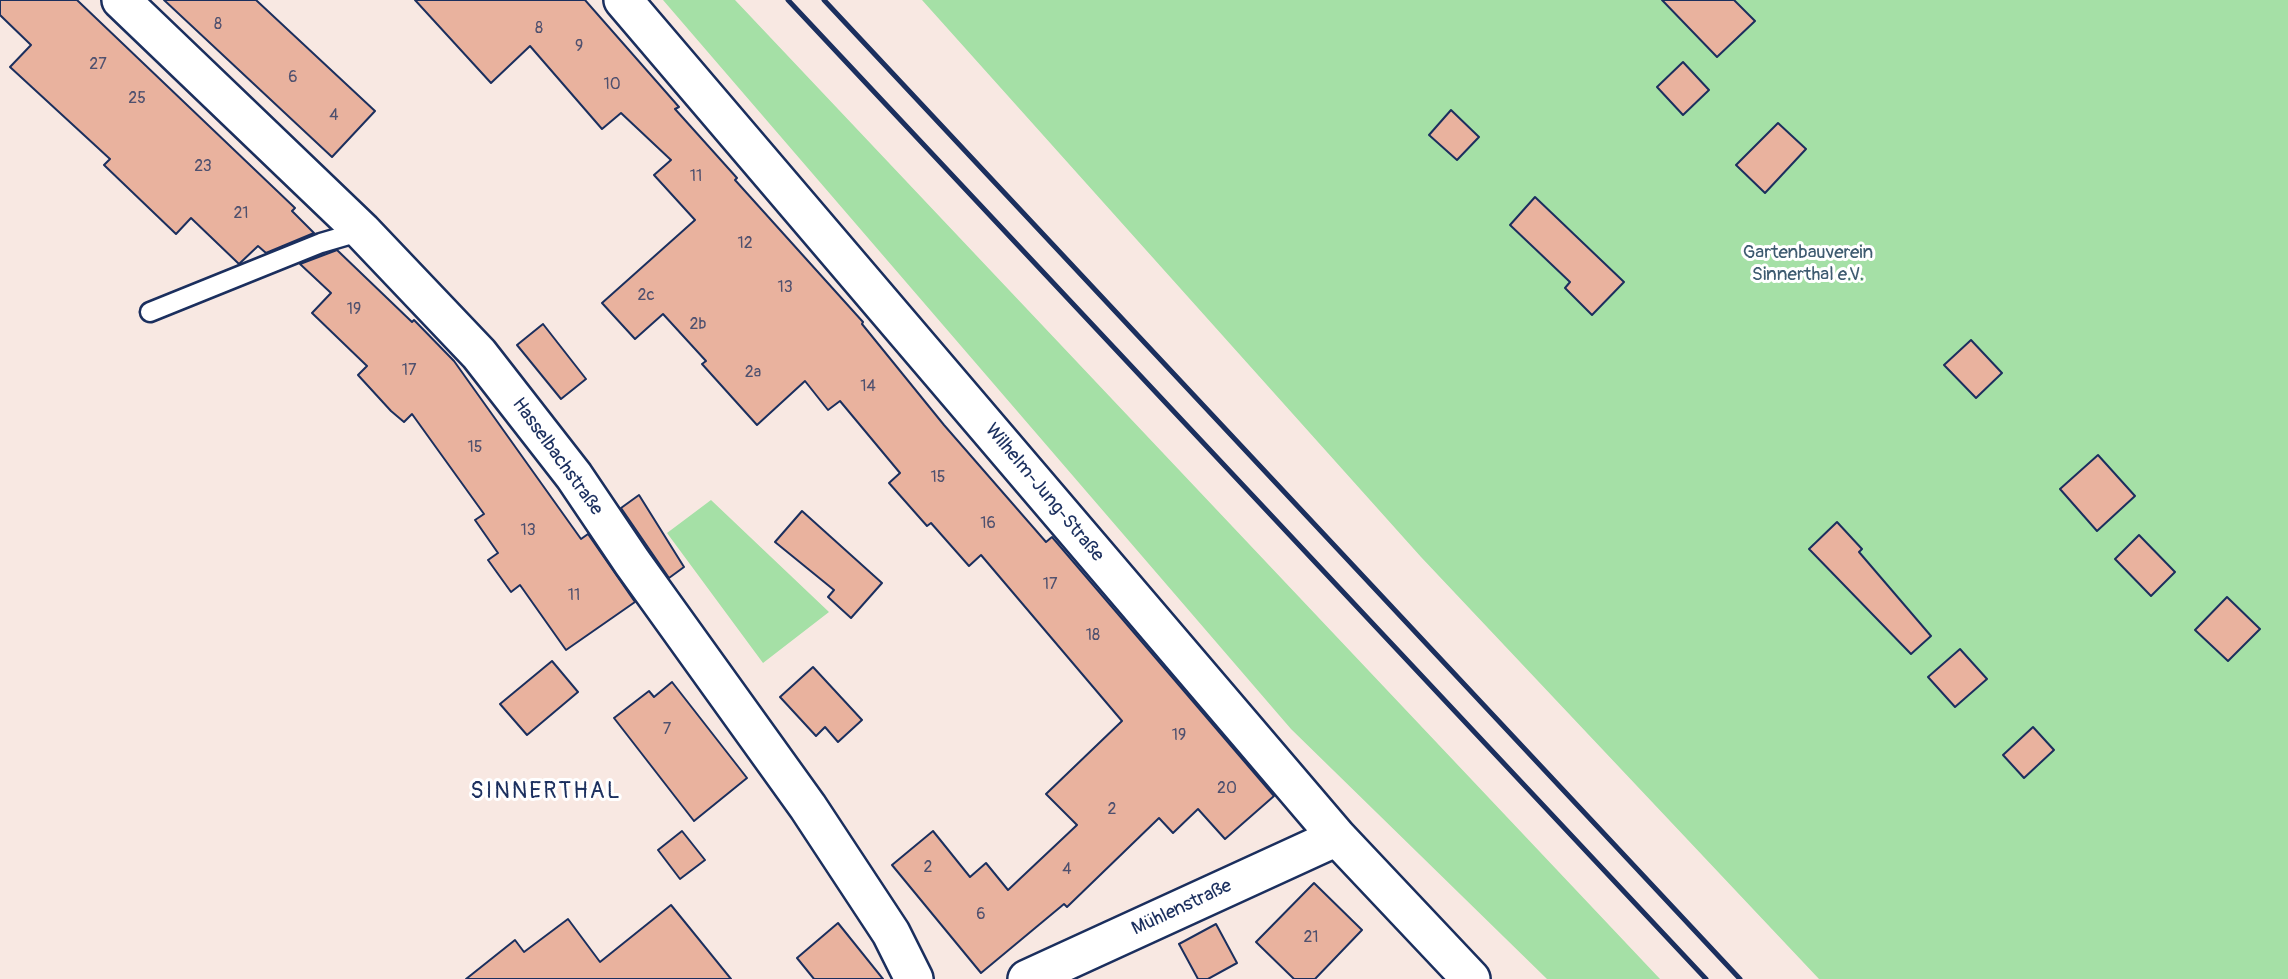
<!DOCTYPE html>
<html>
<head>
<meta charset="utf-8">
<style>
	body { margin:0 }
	canvas { display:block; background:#f8e8e2 }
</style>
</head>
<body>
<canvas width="2288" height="979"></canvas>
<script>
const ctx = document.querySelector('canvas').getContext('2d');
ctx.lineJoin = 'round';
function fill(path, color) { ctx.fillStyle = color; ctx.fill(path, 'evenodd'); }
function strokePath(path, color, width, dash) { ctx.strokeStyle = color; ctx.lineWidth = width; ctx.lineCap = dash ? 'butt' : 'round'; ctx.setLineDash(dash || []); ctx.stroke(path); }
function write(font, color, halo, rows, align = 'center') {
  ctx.font = font + ' Pangolin,sans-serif'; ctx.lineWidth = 6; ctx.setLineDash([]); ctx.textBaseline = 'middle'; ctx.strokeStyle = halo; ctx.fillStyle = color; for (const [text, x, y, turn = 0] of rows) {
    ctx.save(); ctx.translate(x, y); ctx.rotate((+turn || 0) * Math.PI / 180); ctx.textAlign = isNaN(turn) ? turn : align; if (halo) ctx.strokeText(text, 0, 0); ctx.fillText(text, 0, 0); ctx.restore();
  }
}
const green = new Path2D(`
	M 663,0 L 735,0 L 1660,979 L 1547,979 L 1291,729 Z
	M 922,0 L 2288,0 L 2288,979 L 1819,979 L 1421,557 Z
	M 711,500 L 829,612 L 763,663 L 667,533 Z`);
const building = new Path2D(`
	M 0,0 L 77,0 L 295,208 L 292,211 L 314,233 L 266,253 L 258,246 L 239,264 L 191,218 L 176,234 L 104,165 L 110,159 L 10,67 L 31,45 L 0,15 Z
	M 164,0 L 256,0 L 375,111 L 332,157 Z
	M 415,0 L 585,0 L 679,107 L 675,109 L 737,178 L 735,180 L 863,322 L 862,324 L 944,425 L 1046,542 L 1052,537 L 1274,796 L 1225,839 L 1198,809 L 1173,833 L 1159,818 L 1067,907 L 1064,904 L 981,973 L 892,865 L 933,831 L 970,877 L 986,863 L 1008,890 L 1077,825 L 1046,794 L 1122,721 L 981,555 L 969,566 L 931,523 L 927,526 L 889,483 L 900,473 L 840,401 L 828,410 L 805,381 L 757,425 L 702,364 L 706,361 L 663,314 L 635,339 L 602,303 L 695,220 L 654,175 L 671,160 L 621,113 L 602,129 L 530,46 L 491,83 Z
	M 1662,0 L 1734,0 L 1755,21 L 1717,57 Z
	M 1683,62 L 1709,90 L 1683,115 L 1657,87 Z
	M 1451,110 L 1479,137 L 1457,160 L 1429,135 Z
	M 1778,123 L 1806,149 L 1765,193 L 1736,165 Z
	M 1535,197 L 1624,282 L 1592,315 L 1565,288 L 1570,282 L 1510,225 Z
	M 337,250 L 412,322 L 414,320 L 454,361 L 581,539 L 588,534 L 635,602 L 566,650 L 520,585 L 511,592 L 488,560 L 498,553 L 475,520 L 484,514 L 412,414 L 404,422 L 391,411 L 358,375 L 367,366 L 312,313 L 331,293 L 300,264 Z
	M 543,324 L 586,379 L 561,399 L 517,345 Z
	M 1971,340 L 2002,373 L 1976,398 L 1944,365 Z
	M 2098,455 L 2135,496 L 2097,531 L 2060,489 Z
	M 639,495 L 684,567 L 669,578 L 621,508 Z
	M 802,511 L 882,583 L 851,618 L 828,597 L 834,590 L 775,542 Z
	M 1837,522 L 1862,549 L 1859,552 L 1931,636 L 1911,654 L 1809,549 Z
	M 2139,535 L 2175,572 L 2151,596 L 2115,559 Z
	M 2227,597 L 2260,629 L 2228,661 L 2195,630 Z
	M 1960,649 L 1987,679 L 1955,707 L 1928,677 Z
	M 552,661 L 578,692 L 527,735 L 500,704 Z
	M 813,667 L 862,720 L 838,742 L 825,727 L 816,736 L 780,697 Z
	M 672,682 L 747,778 L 694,821 L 614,718 L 649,691 L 654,697 Z
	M 2033,727 L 2054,750 L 2024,778 L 2003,755 Z
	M 682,831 L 705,860 L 680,879 L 658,850 Z
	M 1314,883 L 1362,930 L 1315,979 L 1294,979 L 1256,942 Z
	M 671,905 L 731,979 L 466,979 L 515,940 L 524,952 L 568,919 L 600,962 Z
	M 838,923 L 883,979 L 814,979 L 797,958 Z
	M 1216,924 L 1237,963 L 1208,979 L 1198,979 L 1179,944 Z`);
const lane = new Path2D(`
	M 150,312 L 321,243 L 362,231`);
const street = new Path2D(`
	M 121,0 L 362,231 L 479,354 L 574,476 L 632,562 L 808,807 L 891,933 L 914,979
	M 623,0 L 1337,837 L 1471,979
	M 1027,979 L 1337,837`);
const rail = new Path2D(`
	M 788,0 L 1706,979
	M 824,0 L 1740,979`);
const numberNames = [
	["8",218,25],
	["8",539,29],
	["9",579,47],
	["27",98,65],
	["6",293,78],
	["10",612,85],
	["25",137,99],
	["4",334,116],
	["23",203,167],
	["11",696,177],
	["21",241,214],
	["12",745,244],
	["13",785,288],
	["2c",646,296],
	["19",354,310],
	["2b",698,325],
	["17",409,371],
	["2a",753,373],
	["14",868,387],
	["15",475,448],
	["15",938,478],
	["16",988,524],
	["13",528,531],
	["17",1050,585],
	["11",574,596],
	["18",1093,636],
	["7",667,730],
	["19",1179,736],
	["20",1227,789],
	["2",1112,810],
	["2",928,868],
	["4",1067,870],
	["6",981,915],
	["21",1311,938]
];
const parkNames = [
	["Gartenbauverein",1808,253],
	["Sinnerthal e.V.",1808,275]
];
const streetNames = [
	["Hasselbachstraße",557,457,54],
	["Wilhelm-Jung-Straße",1044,493,50],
	["Mühlenstraße",1182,908,-25]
];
const quarterNames = [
	["SINNERTHAL",546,792]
];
fill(green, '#a5e0a6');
fill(building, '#e9b29e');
strokePath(building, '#1b2f5e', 2);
strokePath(lane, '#1b2f5e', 23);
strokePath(street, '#1b2f5e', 42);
strokePath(lane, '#fff', 18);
strokePath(street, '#fff', 37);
strokePath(rail, '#1b2f5e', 5);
write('16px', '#4e506e', null, numberNames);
write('19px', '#3e5b70', '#fff', parkNames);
write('19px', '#1b2f5e', '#fff', streetNames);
ctx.letterSpacing = '2px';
write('23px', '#1b2f5e', '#fff', quarterNames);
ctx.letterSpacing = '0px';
</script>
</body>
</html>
